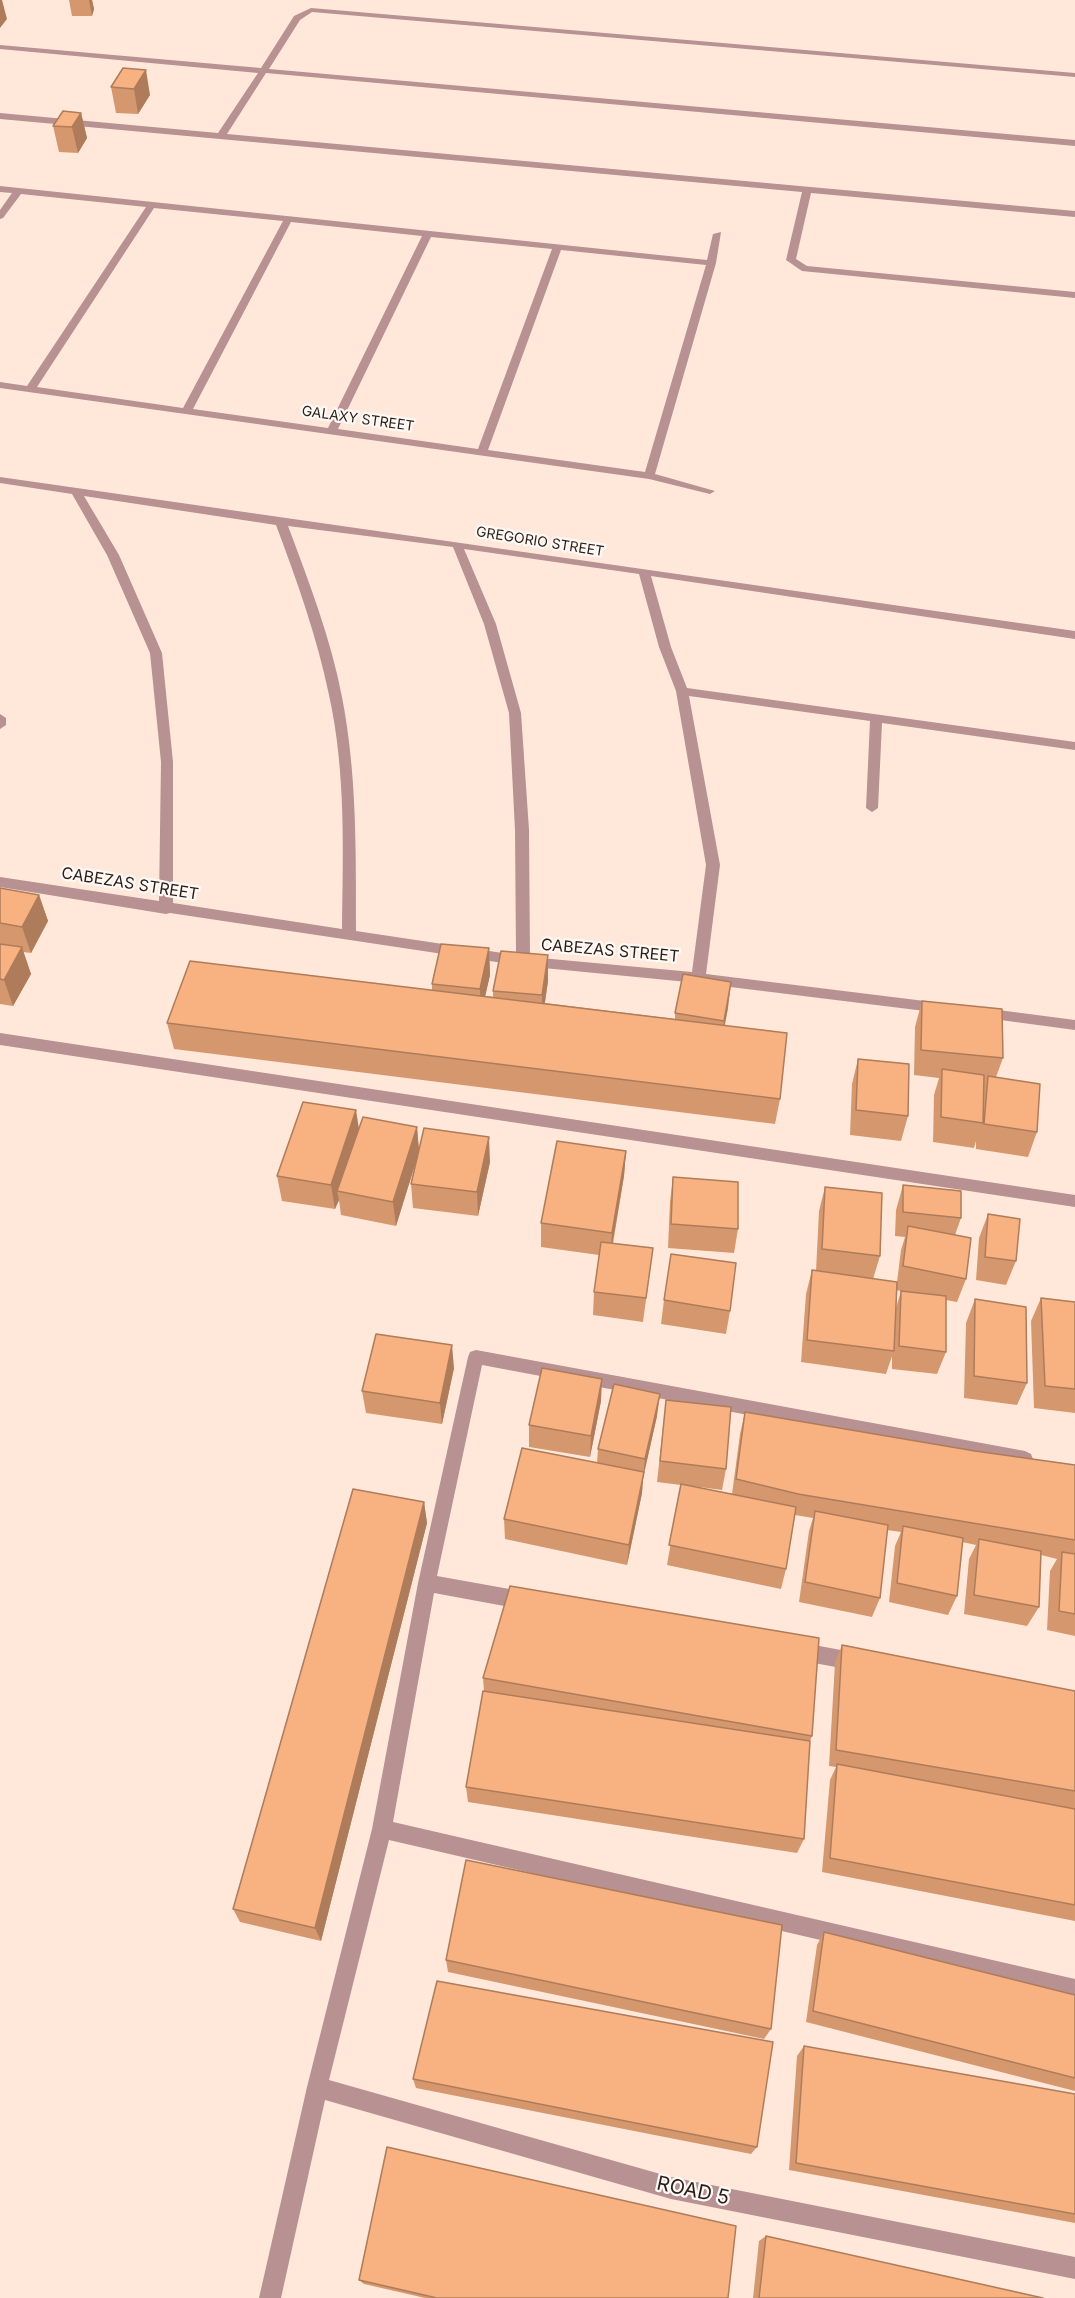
<!DOCTYPE html>
<html>
<head>
<meta charset="utf-8">
<style>
	body { margin:0 }
	canvas { display:block; background:#ffe8da }
</style>
</head>
<body>
<canvas width="1075" height="2298"></canvas>
<script>
const ctx = document.querySelector('canvas').getContext('2d');
ctx.lineJoin = 'round';
function fill(path, color) { ctx.fillStyle = color; ctx.fill(path, 'evenodd'); }
function strokePath(path, color, width, dash) { ctx.strokeStyle = color; ctx.lineWidth = width; ctx.lineCap = dash ? 'butt' : 'round'; ctx.setLineDash(dash || []); ctx.stroke(path); }
function write(font, color, halo, rows, align = 'center') {
  ctx.font = font + ' Inter,sans-serif'; ctx.lineWidth = 4.5; ctx.setLineDash([]); ctx.textBaseline = 'middle'; ctx.strokeStyle = halo; ctx.fillStyle = color; for (const [text, x, y, turn = 0] of rows) {
    ctx.save(); ctx.translate(x, y); ctx.rotate((+turn || 0) * Math.PI / 180); ctx.textAlign = isNaN(turn) ? turn : align; if (halo) ctx.strokeText(text, 0, 0); ctx.fillText(text, 0, 0); ctx.restore();
  }
}
const minor = new Path2D(`
	M 311,8 L 1075,73 L 1075,77 L 312,12 L 300,20 L 269,69 L 1075,140 L 1075,146 L 266,73 L 227,134 L 1075,211 L 1075,217 L 811,193 L 796,259 L 807,266 L 1075,292 L 1075,298 L 802,271 L 786,260 L 802,192 L 0,119 L 0,113 L 218,133 L 258,73 L 0,49 L 0,45 L 261,68 L 294,16 Z
	M 0,186 L 707,260 L 713,234 L 721,232 L 716,263 L 655,474 L 715,491 L 710,494 L 649,479 L 0,388 L 0,382 L 27,386 L 146,207 L 21,194 L 3,218 L 0,219 L 0,210 L 12,193 L 0,192 ZM 154,208 L 283,221 L 183,408 L 37,387 ZM 291,222 L 422,236 L 328,428 L 193,409 ZM 431,237 L 552,249 L 478,449 L 338,429 ZM 561,250 L 706,265 L 645,472 L 488,450 Z
	M 0,477 L 1075,631 L 1075,639 L 651,576 L 671,647 L 687,688 L 1075,742 L 1075,750 L 882,723 L 878,808 L 872,812 L 866,808 L 870,721 L 689,696 L 720,865 L 706,974 L 941,1003 L 948,1008 L 941,1013 L 698,983 L 523,966 L 170,913 L 166,914 L 0,887 L 0,877 L 159,901 L 161,762 L 150,653 L 107,555 L 72,494 L 0,483 ZM 84,496 L 276,525 C 297,581 317,637 329,695 C 346,772 343,851 342,929 L 173,903 L 173,762 L 162,653 L 119,555 ZM 288,526 L 453,547 L 484,624 L 509,713 L 515,830 L 516,955 L 356,931 C 356,852 357,774 342,697 C 331,639 309,582 288,526 ZM 464,549 L 639,574 L 659,647 L 676,691 L 706,865 L 692,972 L 530,957 L 529,830 L 521,713 L 496,624 Z
	M 0,714 L 6,718 L 6,725 L 0,729 Z
	M 983,1008 L 1075,1020 L 1075,1030 L 978,1017 L 976,1013 Z
	M 0,1033 L 1075,1195 L 1075,1207 L 0,1045 Z
	M 476,1350 L 1025,1451 L 1031,1454 L 1033,1459 L 1031,1464 L 1025,1467 L 482,1365 L 437,1576 L 526,1592 L 532,1595 L 535,1601 L 532,1607 L 526,1610 L 434,1593 L 393,1822 L 1075,1979 L 1075,1999 L 389,1840 L 329,2080 L 671,2177 L 1075,2257 L 1075,2279 L 671,2199 L 325,2100 L 281,2298 L 259,2298 L 307,2087 L 372,1829 L 418,1583 L 468,1357 L 470,1352 Z
	M 798,1642 L 857,1653 L 863,1656 L 866,1662 L 863,1668 L 857,1671 L 798,1660 L 792,1657 L 789,1651 L 792,1645 Z`);
const wall = new Path2D(`
	M 69,0 L 92,0 L 94,9 L 92,16 L 72,16 Z
	M 123,68 L 150,95 L 138,114 L 116,113 L 111,87 Z
	M 81,113 L 87,138 L 78,153 L 59,152 L 53,126 Z
	M 0,888 L 39,895 L 48,921 L 31,953 L 23,952 L 31,974 L 13,1006 L 0,1004 Z
	M 489,948 L 490,975 L 485,996 L 493,997 L 493,991 L 548,981 L 545,1003 L 675,1019 L 675,1013 L 728,1008 L 725,1025 L 780,1099 L 775,1124 L 174,1049 L 167,1023 L 432,990 L 432,984 Z
	M 922,1001 L 1003,1058 L 996,1077 L 1037,1132 L 1028,1157 L 976,1149 L 976,1141 L 974,1148 L 933,1142 L 934,1095 L 939,1078 L 914,1075 L 915,1027 Z
	M 858,1059 L 908,1116 L 901,1141 L 850,1135 L 852,1084 Z
	M 417,1127 L 419,1149 L 490,1162 L 478,1216 L 413,1208 L 411,1184 L 416,1161 L 396,1226 L 341,1215 L 339,1200 L 335,1209 L 282,1201 L 277,1176 L 359,1128 Z
	M 626,1151 L 624,1176 L 613,1244 L 653,1248 L 643,1322 L 593,1315 L 594,1292 L 599,1255 L 541,1247 L 541,1223 Z
	M 673,1177 L 738,1229 L 734,1253 L 668,1248 L 670,1202 Z
	M 903,1185 L 961,1218 L 955,1235 L 966,1279 L 957,1302 L 946,1300 L 946,1352 L 937,1374 L 892,1369 L 892,1356 L 886,1374 L 801,1362 L 806,1294 L 812,1270 L 816,1271 L 819,1211 L 825,1187 L 880,1256 L 873,1279 L 897,1282 L 901,1250 L 905,1237 L 895,1236 L 896,1210 ZM 896,1290 L 901,1291 L 896,1308 Z
	M 988,1214 L 1016,1261 L 1006,1285 L 976,1280 L 979,1238 Z
	M 1041,1298 L 1075,1302 L 1075,1413 L 1034,1408 L 1031,1321 Z
	M 975,1299 L 1027,1383 L 1017,1405 L 964,1398 L 966,1323 Z
	M 664,1300 L 730,1311 L 726,1334 L 661,1324 Z
	M 454,1368 L 442,1424 L 366,1413 L 362,1391 Z
	M 666,1400 L 726,1469 L 722,1490 L 692,1486 L 732,1494 L 740,1434 L 745,1412 L 975,1451 L 1075,1465 L 1075,1636 L 1047,1630 L 1050,1571 L 1057,1559 L 1041,1555 L 1039,1607 L 1027,1626 L 964,1614 L 969,1559 L 976,1545 L 962,1542 L 957,1596 L 948,1615 L 889,1602 L 895,1546 L 901,1532 L 887,1530 L 880,1598 L 872,1617 L 799,1602 L 809,1531 L 813,1518 L 795,1515 L 786,1569 L 781,1589 L 667,1565 L 681,1485 L 657,1482 Z
	M 601,1401 L 590,1457 L 529,1447 L 529,1425 Z
	M 657,1416 L 643,1478 L 642,1493 L 627,1565 L 505,1539 L 504,1519 L 597,1463 L 598,1449 Z
	M 424,1502 L 427,1523 L 321,1941 L 240,1922 L 233,1909 Z
	M 842,1645 L 1075,1691 L 1075,1921 L 822,1872 L 830,1780 L 836,1767 L 829,1766 L 835,1663 Z
	M 483,1678 L 812,1736 L 810,1741 L 804,1839 L 797,1853 L 468,1802 L 466,1787 L 484,1691 Z
	M 824,1932 L 1075,1995 L 1075,2091 L 806,2022 L 817,1945 Z
	M 446,1960 L 771,2029 L 764,2039 L 448,1972 Z
	M 804,2046 L 1075,2094 L 1075,2223 L 789,2170 L 797,2056 Z
	M 413,2079 L 757,2147 L 751,2154 L 416,2088 Z
	M 766,2236 L 1043,2298 L 753,2298 L 759,2241 Z
	M 359,2280 L 728,2298 L 425,2298 L 364,2284 Z`);
const shadedWall = new Path2D(`
	M 0,0 L 2,0 L 7,19 L 0,28 Z
	M 89,0 L 92,0 L 94,9 L 92,16 Z
	M 146,70 L 150,95 L 138,114 L 134,89 Z
	M 81,113 L 87,138 L 78,153 L 72,127 Z
	M 39,895 L 48,921 L 31,953 L 22,927 Z
	M 22,947 L 31,974 L 13,1006 L 4,980 Z
	M 489,948 L 490,975 L 481,1015 L 480,989 Z
	M 548,955 L 548,981 L 542,1021 L 542,995 Z
	M 731,982 L 728,1008 L 720,1046 L 724,1021 Z
	M 356,1110 L 360,1135 L 337,1191 L 339,1200 L 335,1209 L 331,1185 Z
	M 417,1127 L 419,1152 L 396,1226 L 393,1202 Z
	M 489,1137 L 490,1162 L 478,1216 L 477,1192 Z
	M 626,1151 L 624,1176 L 610,1257 L 612,1233 Z
	M 452,1345 L 454,1368 L 442,1424 L 440,1403 Z
	M 602,1379 L 601,1401 L 590,1457 L 591,1436 Z
	M 660,1394 L 657,1416 L 643,1478 L 642,1493 L 627,1565 L 629,1545 L 643,1476 L 645,1459 Z
	M 424,1502 L 427,1523 L 321,1941 L 315,1928 Z`);
const building = new Path2D(`
	M 123,68 L 146,70 L 134,89 L 111,87 Z
	M 63,111 L 81,113 L 72,127 L 53,126 Z
	M 0,888 L 39,895 L 22,927 L 0,923 Z
	M 0,944 L 22,947 L 4,980 L 0,979 Z
	M 441,944 L 489,948 L 480,989 L 432,984 Z
	M 501,951 L 548,955 L 542,995 L 493,991 Z
	M 190,961 L 787,1033 L 780,1099 L 167,1023 Z
	M 683,974 L 731,982 L 724,1021 L 675,1013 Z
	M 922,1001 L 1002,1009 L 1003,1058 L 921,1050 Z
	M 858,1059 L 909,1064 L 908,1116 L 856,1110 Z
	M 942,1069 L 984,1075 L 983,1123 L 941,1117 Z
	M 988,1076 L 1040,1084 L 1037,1132 L 984,1124 Z
	M 303,1102 L 356,1110 L 331,1185 L 277,1176 Z
	M 363,1117 L 417,1127 L 393,1202 L 337,1191 Z
	M 424,1128 L 489,1137 L 477,1192 L 411,1184 Z
	M 557,1141 L 626,1151 L 612,1233 L 541,1223 Z
	M 673,1177 L 738,1182 L 738,1229 L 671,1224 Z
	M 903,1185 L 961,1191 L 961,1218 L 903,1212 Z
	M 825,1187 L 882,1193 L 880,1256 L 822,1249 Z
	M 988,1214 L 1020,1219 L 1016,1261 L 985,1257 Z
	M 908,1226 L 971,1238 L 966,1279 L 903,1266 Z
	M 601,1242 L 653,1248 L 646,1298 L 594,1292 Z
	M 671,1254 L 736,1263 L 730,1311 L 664,1300 Z
	M 812,1270 L 897,1282 L 894,1351 L 807,1340 Z
	M 901,1291 L 946,1296 L 946,1352 L 899,1346 Z
	M 1041,1298 L 1075,1302 L 1075,1389 L 1045,1386 Z
	M 975,1299 L 1026,1307 L 1027,1383 L 974,1376 Z
	M 376,1334 L 452,1345 L 440,1403 L 362,1391 Z
	M 542,1368 L 602,1379 L 591,1436 L 529,1425 Z
	M 614,1384 L 660,1394 L 645,1459 L 598,1449 Z
	M 666,1400 L 731,1407 L 726,1469 L 660,1461 Z
	M 745,1412 L 975,1451 L 1075,1465 L 1075,1540 L 798,1494 L 736,1479 Z
	M 522,1448 L 644,1472 L 629,1545 L 504,1519 Z
	M 681,1484 L 796,1507 L 786,1569 L 669,1545 Z
	M 353,1489 L 424,1502 L 315,1928 L 233,1909 Z
	M 815,1511 L 888,1525 L 880,1598 L 805,1582 Z
	M 903,1526 L 963,1538 L 957,1596 L 897,1583 Z
	M 979,1539 L 1041,1551 L 1039,1607 L 974,1595 Z
	M 1062,1552 L 1075,1554 L 1075,1614 L 1059,1611 Z
	M 510,1586 L 819,1638 L 812,1736 L 483,1678 Z
	M 842,1645 L 1075,1691 L 1075,1791 L 836,1750 Z
	M 483,1691 L 810,1741 L 804,1839 L 466,1787 Z
	M 837,1764 L 1075,1809 L 1075,1905 L 830,1858 Z
	M 466,1860 L 782,1925 L 771,2029 L 446,1960 Z
	M 824,1932 L 1075,1995 L 1075,2078 L 813,2011 Z
	M 437,1981 L 773,2042 L 757,2147 L 413,2079 Z
	M 804,2046 L 1075,2094 L 1075,2214 L 796,2163 Z
	M 387,2147 L 736,2226 L 728,2298 L 437,2298 L 359,2280 Z
	M 766,2236 L 1043,2298 L 759,2298 Z`);
const farStreetnames = [
	["GALAXY STREET",358,419,8],
	["GREGORIO STREET",540,542,9]
];
const streetNames = [
	["CABEZAS STREET",130,884,9],
	["CABEZAS STREET",610,951,5]
];
const nearStreetnames = [
	["ROAD 5",693,2191,12]
];
fill(minor, '#b89192');
fill(wall, '#d5986e');
fill(shadedWall, '#ae7c5a');
fill(building, '#f8b180');
strokePath(building, '#ae7c5a', 1.5);
write('14px', '#281e18', '#fff9f6', farStreetnames);
write('16px', '#281e18', '#fff9f6', streetNames);
write('20px', '#281e18', '#fff9f6', nearStreetnames);
</script>
</body>
</html>
